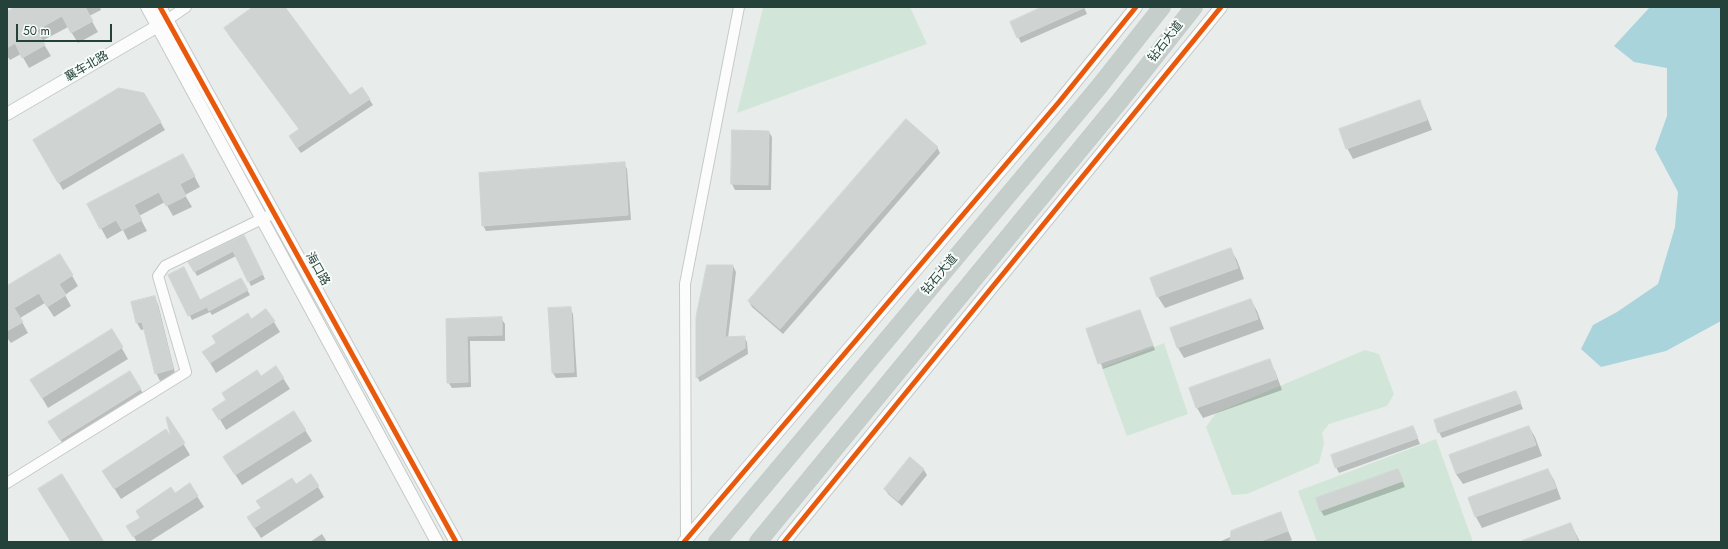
<!DOCTYPE html>
<html>
<head>
<meta charset="utf-8">
<style>
	body { margin:0 }
	#map { position:relative; width:1728px; height:549px; overflow:hidden; background:#e8edeb; font-family:Jost,sans-serif }
	canvas { display:block }
	.frame { position:absolute; inset:0; border:8px solid #24423a; pointer-events:none }
	.scale { position:absolute; left:16px; top:24px; width:96px; height:18px; box-sizing:border-box; border:2px solid #24423a; border-top:0; padding-left:5px; font-size:12px; line-height:14px; white-space:nowrap; color:#24423a; -webkit-text-stroke:3px #f7fbf9; paint-order:stroke }
</style>
</head>
<body>
<div id="map">
<canvas width="1728" height="549"></canvas>
<div class="frame"></div>
<div class="scale">50 m</div>
</div>
<script>
const ctx = document.querySelector('canvas').getContext('2d');
ctx.lineJoin = 'round';
function fill(path, color) { ctx.fillStyle = color; ctx.fill(path, 'evenodd'); }
function strokePath(path, color, width, dash) { ctx.strokeStyle = color; ctx.lineWidth = width; ctx.lineCap = dash ? 'butt' : 'round'; ctx.setLineDash(dash || []); ctx.stroke(path); }
function write(font, color, halo, rows, align = 'center') {
  ctx.font = font + ' Jost,"Noto Sans SC",sans-serif'; ctx.lineWidth = 4; ctx.setLineDash([]); ctx.textBaseline = 'middle'; ctx.strokeStyle = halo; ctx.fillStyle = color; for (const [text, x, y, turn = 0] of rows) {
    ctx.save(); ctx.translate(x, y); ctx.rotate((+turn || 0) * Math.PI / 180); ctx.textAlign = isNaN(turn) ? turn : align; if (halo) ctx.strokeText(text, 0, 0); ctx.fillText(text, 0, 0); ctx.restore();
  }
}
const green = new Path2D(`
	M 766,7 L 910,7 L 927,44 L 737,113 L 763,8 Z
	M 1164,343 L 1188,414 L 1127,436 L 1102,368 Z
	M 1365,350 L 1379,354 L 1394,394 L 1387,406 L 1329,424 L 1322,433 L 1324,443 L 1319,463 L 1247,494 L 1232,495 L 1206,427 L 1216,413 Z
	M 1436,439 L 1473,542 L 1317,542 L 1298,491 Z`);
const water = new Path2D(`
	M 1650,7 L 1721,7 L 1721,321 L 1666,351 L 1601,367 L 1581,349 L 1593,325 L 1617,312 L 1658,284 L 1675,227 L 1678,192 L 1655,149 L 1667,116 L 1667,68 L 1634,62 L 1614,46 Z`);
const shadow = new Path2D(`
	M 18,7 L 100,7 L 101,10 L 89,16 L 98,32 L 78,43 L 68,27 L 42,41 L 51,56 L 29,68 L 21,54 L 10,60 L 7,56 L 7,13 Z
	M 255,7 L 284,7 L 350,96 L 362,88 L 373,105 L 301,153 L 293,142 L 300,130 L 228,34 Z
	M 1045,7 L 1084,7 L 1087,14 L 1021,43 L 1011,22 Z
	M 144,94 L 165,130 L 63,190 L 34,140 Z
	M 1419,101 L 1425,112 L 1432,130 L 1353,159 L 1347,148 Z
	M 733,131 L 769,132 L 772,137 L 771,190 L 735,190 L 732,184 Z
	M 937,147 L 940,153 L 783,334 L 752,307 L 749,302 Z
	M 624,163 L 627,169 L 631,220 L 486,231 L 483,225 Z
	M 189,166 L 200,187 L 185,195 L 192,207 L 173,216 L 165,202 L 139,216 L 147,231 L 128,240 L 123,230 L 107,239 L 101,228 Z
	M 247,241 L 265,279 L 251,286 L 236,256 L 197,276 L 190,262 Z
	M 1231,250 L 1237,260 L 1244,279 L 1165,308 L 1158,297 L 1152,278 Z
	M 60,255 L 78,286 L 65,295 L 71,306 L 54,317 L 45,303 L 20,318 L 28,333 L 11,343 L 7,338 L 7,287 Z
	M 733,266 L 736,272 L 728,338 L 744,337 L 747,342 L 748,354 L 700,382 L 697,377 Z
	M 170,275 L 200,301 L 241,279 L 250,295 L 212,315 L 210,312 L 192,320 Z
	M 154,297 L 158,304 L 176,377 L 160,381 L 156,373 L 145,329 L 141,330 L 137,323 L 132,303 Z
	M 1251,300 L 1257,311 L 1264,329 L 1184,358 L 1178,348 Z
	M 570,308 L 573,314 L 577,377 L 556,378 L 553,373 Z
	M 1140,311 L 1155,350 L 1103,369 L 1087,330 Z
	M 501,318 L 505,324 L 505,341 L 470,341 L 471,387 L 452,388 L 448,382 L 447,320 Z
	M 251,320 L 274,322 L 280,332 L 216,373 L 204,353 Z
	M 112,331 L 128,359 L 48,408 L 38,391 Z
	M 1269,361 L 1275,371 L 1282,390 L 1203,418 L 1197,408 Z
	M 276,367 L 290,389 L 226,430 L 214,409 Z
	M 130,372 L 147,400 L 67,450 L 56,433 Z
	M 1516,392 L 1523,409 L 1442,438 L 1439,432 Z
	M 168,418 L 190,455 L 121,499 L 110,482 L 173,442 Z
	M 1413,427 L 1420,444 L 1339,473 L 1336,467 Z
	M 1529,427 L 1535,437 L 1542,456 L 1463,484 L 1456,474 Z
	M 305,430 L 312,441 L 242,485 L 231,468 Z
	M 910,459 L 924,470 L 927,475 L 902,506 L 888,494 L 885,489 Z
	M 1398,470 L 1405,487 L 1324,516 L 1321,511 L 1317,499 Z
	M 1548,470 L 1554,480 L 1561,499 L 1482,528 L 1476,517 L 1469,498 Z
	M 311,475 L 324,497 L 261,538 L 248,518 Z
	M 175,494 L 197,496 L 204,507 L 149,542 L 137,542 L 128,527 Z
	M 1281,514 L 1292,540 L 1288,542 L 1219,542 Z
	M 1571,524 L 1580,542 L 1521,542 Z
	M 322,534 L 327,542 L 310,542 Z`);
const building = new Path2D(`
	M 15,7 L 85,7 L 93,21 L 71,33 L 62,16 L 37,30 L 45,45 L 22,58 L 15,43 L 7,48 L 7,12 Z
	M 253,7 L 285,7 L 350,95 L 362,87 L 370,99 L 297,148 L 289,136 L 299,129 L 224,28 Z
	M 1042,7 L 1086,7 L 1017,38 L 1010,22 Z
	M 119,88 L 144,93 L 161,122 L 58,183 L 33,140 Z
	M 1420,100 L 1427,120 L 1346,149 L 1339,129 Z
	M 906,119 L 938,147 L 780,329 L 748,301 Z
	M 732,130 L 769,131 L 768,185 L 731,184 Z
	M 183,154 L 195,176 L 180,184 L 186,196 L 166,206 L 159,192 L 134,205 L 142,220 L 122,230 L 116,220 L 100,229 L 87,204 Z
	M 625,162 L 628,215 L 482,226 L 479,173 Z
	M 244,235 L 263,274 L 248,282 L 233,251 L 194,272 L 188,262 Z
	M 1231,248 L 1238,268 L 1157,297 L 1150,278 Z
	M 60,254 L 73,275 L 59,284 L 66,295 L 47,307 L 39,293 L 14,308 L 23,322 L 7,331 L 7,286 Z
	M 707,265 L 733,265 L 725,337 L 745,336 L 745,348 L 696,378 L 696,317 Z
	M 184,267 L 200,300 L 241,278 L 248,290 L 209,311 L 207,307 L 188,316 L 168,275 Z
	M 155,296 L 173,369 L 155,374 L 142,322 L 136,323 L 131,302 Z
	M 1251,299 L 1258,319 L 1177,348 L 1170,328 Z
	M 571,307 L 574,372 L 552,373 L 548,308 Z
	M 266,309 L 275,321 L 210,363 L 202,352 L 216,343 L 212,336 L 248,313 L 251,319 Z
	M 1140,310 L 1153,345 L 1098,364 L 1086,329 Z
	M 502,317 L 502,335 L 467,336 L 468,382 L 447,383 L 446,319 Z
	M 112,329 L 123,347 L 42,398 L 30,380 Z
	M 1270,359 L 1277,379 L 1196,408 L 1189,388 Z
	M 276,366 L 284,378 L 219,420 L 212,409 L 226,400 L 222,393 L 257,370 L 261,376 Z
	M 130,371 L 141,389 L 60,440 L 48,422 Z
	M 1516,391 L 1521,403 L 1438,433 L 1434,420 Z
	M 294,411 L 306,430 L 235,475 L 223,457 Z
	M 168,417 L 185,443 L 114,489 L 102,471 L 166,429 L 171,437 L 166,418 Z
	M 1413,426 L 1418,438 L 1335,468 L 1331,455 Z
	M 1529,426 L 1536,445 L 1456,474 L 1449,455 Z
	M 910,457 L 924,469 L 898,501 L 884,489 Z
	M 1398,469 L 1403,481 L 1320,511 L 1316,498 Z
	M 1548,469 L 1556,488 L 1475,517 L 1468,498 Z
	M 62,474 L 104,542 L 71,542 L 38,489 Z
	M 311,474 L 319,486 L 254,528 L 247,517 L 261,508 L 256,501 L 292,478 L 296,484 Z
	M 190,483 L 198,496 L 133,537 L 126,526 L 140,518 L 136,511 L 171,487 L 175,493 Z
	M 1281,512 L 1288,531 L 1258,542 L 1230,542 L 1231,531 Z
	M 1571,523 L 1578,542 L 1522,542 L 1522,541 Z`);
const minor = new Path2D(`
	M 167,20 L 186,7
	M 7,483 L 186,372 L 158,276 L 165,266 L 274,213
	M 686,540 L 685,284 L 739,7`);
const tertiary = new Path2D(`
	M 147,7 L 437,542
	M 160,7 L 456,542
	M 7,114 L 163,23
	M 684,542 L 1059,102 L 1136,7
	M 784,542 L 1221,7`);
const trunk = new Path2D(`
	M 717,542 L 1098,88 L 1162,7
	M 758,542 L 1119,102 L 1194,7`);
const cycleway = new Path2D(`
	M 160,7 L 456,542
	M 684,542 L 1059,102 L 1136,7
	M 784,542 L 1221,7`);
const streetNames = [
	["钻石大道",1166,42,-52],
	["襄车北路",87,67,-30],
	["海口路",317,269,61],
	["钻石大道",940,275,-50]
];
fill(green, '#d1e6d8');
fill(water, '#a9d4db');
fill(shadow, '#0003');
fill(building, '#cfd4d2');
strokePath(building, '#d1d6d4', 1);
strokePath(minor, '#c5cac8', 12);
strokePath(tertiary, '#c5cac8', 14);
strokePath(trunk, '#c3ccc9', 18);
strokePath(minor, '#fcfcfc', 10);
strokePath(tertiary, '#fcfcfc', 12);
strokePath(trunk, '#c6cecc', 17);
strokePath(cycleway, '#e8590c', 5);
write('12px', '#24423a', '#f7fbf9', streetNames);
</script>
</body>
</html>
